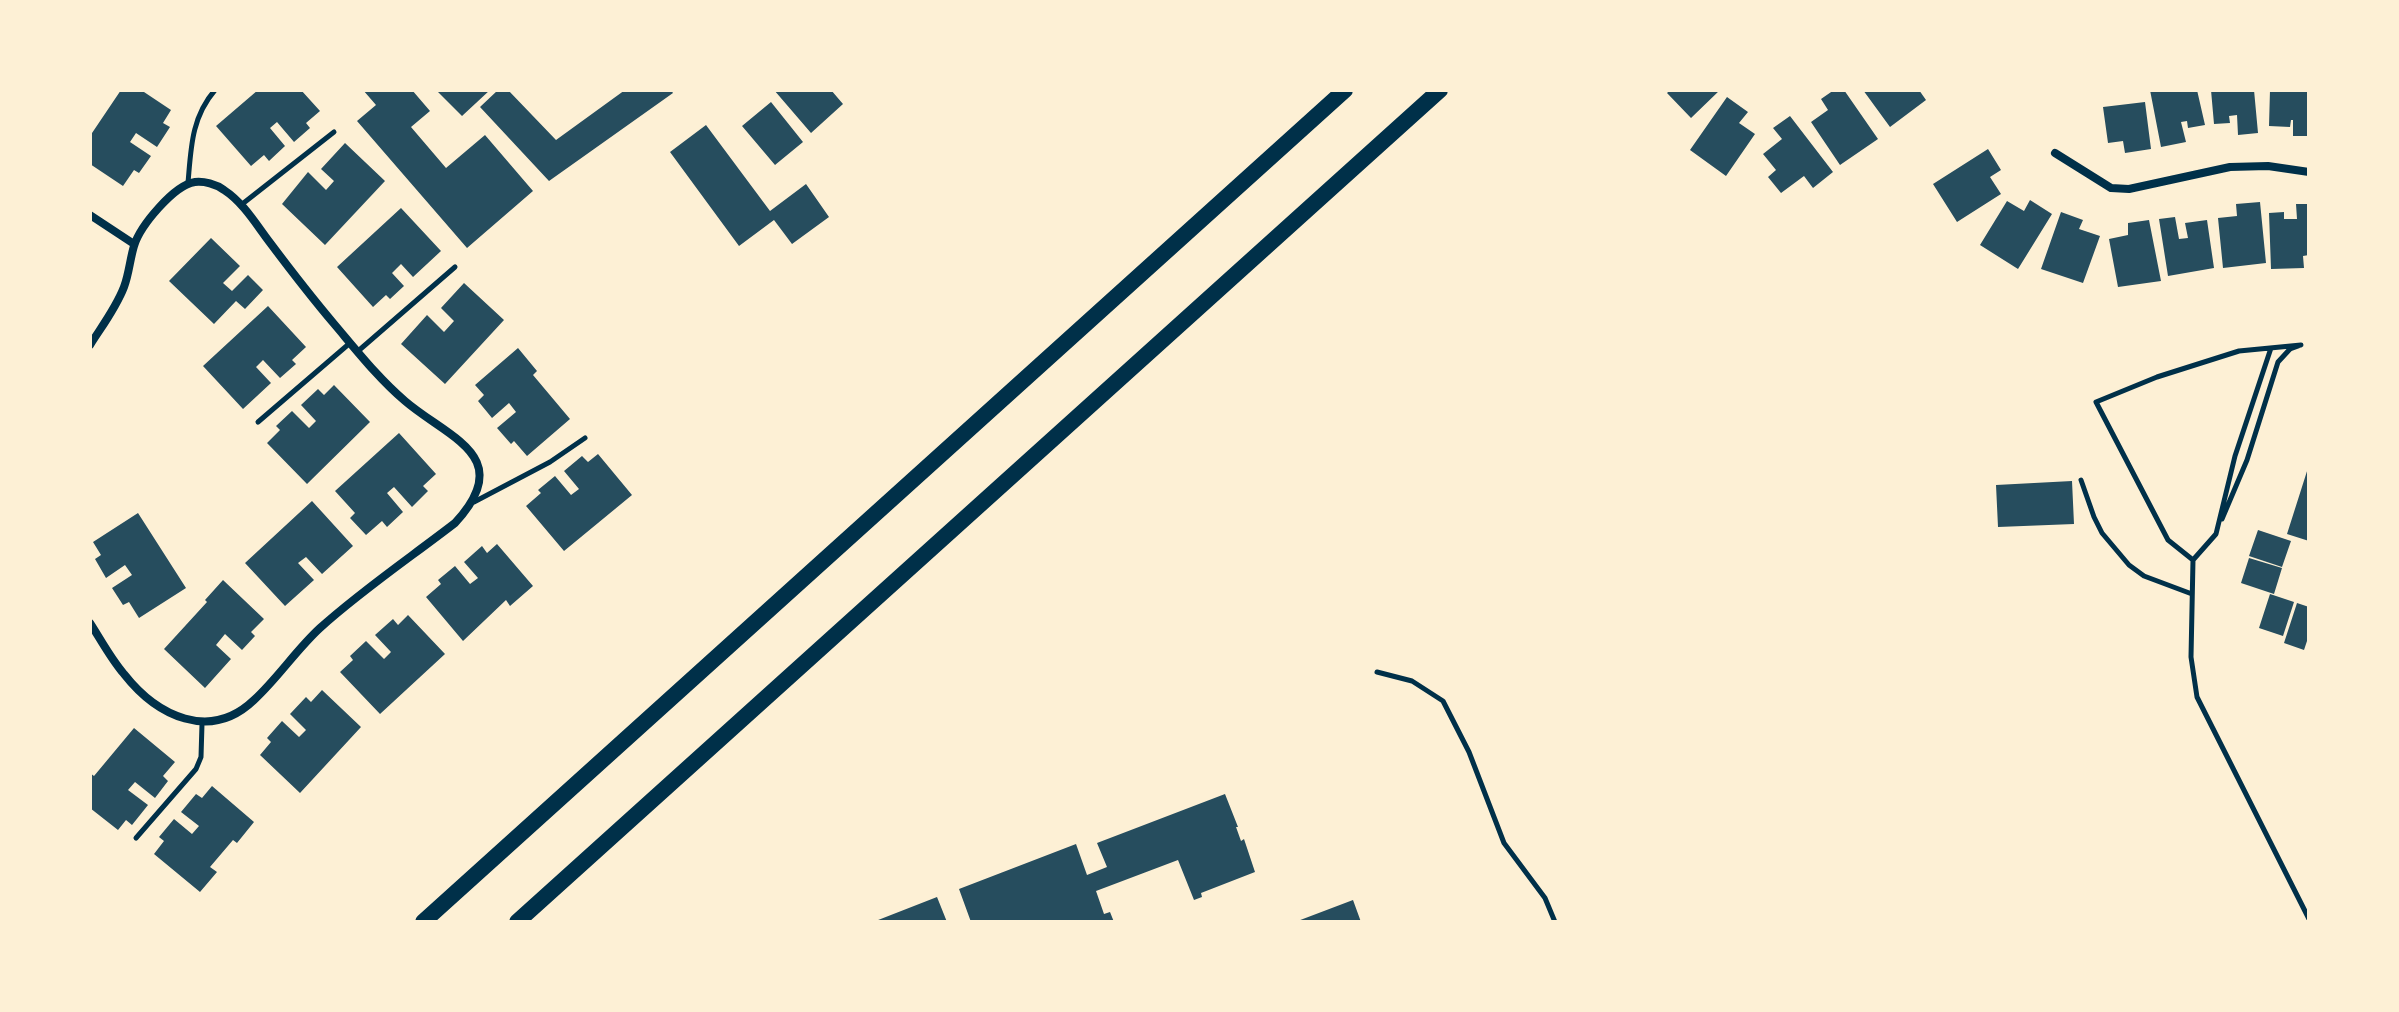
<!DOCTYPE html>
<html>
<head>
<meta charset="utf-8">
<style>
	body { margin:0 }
	#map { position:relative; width:2399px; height:1012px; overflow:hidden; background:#fdf0d5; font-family:Roboto,sans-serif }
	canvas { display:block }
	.frame { position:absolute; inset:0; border:92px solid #fdf0d5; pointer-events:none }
</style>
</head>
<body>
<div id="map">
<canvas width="2399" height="1012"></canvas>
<div class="frame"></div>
</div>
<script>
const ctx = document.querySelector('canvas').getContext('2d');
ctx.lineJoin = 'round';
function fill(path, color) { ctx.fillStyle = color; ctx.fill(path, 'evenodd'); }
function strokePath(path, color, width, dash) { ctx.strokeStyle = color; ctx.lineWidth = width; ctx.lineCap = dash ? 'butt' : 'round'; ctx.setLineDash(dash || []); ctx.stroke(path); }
const building = new Path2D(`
	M 121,90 L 141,90 L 171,110 L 163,123 L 170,127 L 157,147 L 136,133 L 130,142 L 151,156 L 139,173 L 134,170 L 123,186 L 90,164 L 90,136 Z
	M 258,90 L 301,90 L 320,111 L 306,123 L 310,128 L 294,142 L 277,122 L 270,128 L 285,146 L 269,161 L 264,155 L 251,166 L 216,126 Z
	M 363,90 L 412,90 L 430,111 L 411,127 L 446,168 L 485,135 L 533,191 L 467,248 L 357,121 L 376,105 Z
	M 436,90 L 490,90 L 462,116 Z
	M 498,90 L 508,90 L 556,140 L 625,90 L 671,90 L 673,93 L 549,181 L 480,107 Z
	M 774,90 L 831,90 L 843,104 L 811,133 Z
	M 1670,90 L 1720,90 L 1691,118 L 1667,93 Z
	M 1834,90 L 1844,90 L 1878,139 L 1840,165 L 1811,122 L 1828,110 L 1821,99 Z
	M 1863,90 L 1919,90 L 1926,100 L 1890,127 Z
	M 2150,90 L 2197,90 L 2205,125 L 2188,128 L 2187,121 L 2181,122 L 2186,142 L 2161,147 Z
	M 2211,90 L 2254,90 L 2258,133 L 2238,135 L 2237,115 L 2229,116 L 2230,123 L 2214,124 Z
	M 2270,90 L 2309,90 L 2309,136 L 2293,136 L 2293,120 L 2291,120 L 2290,127 L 2269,126 Z
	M 1727,97 L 1748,112 L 1739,123 L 1755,134 L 1726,176 L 1690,150 Z
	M 771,102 L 803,142 L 775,165 L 742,126 Z
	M 2145,102 L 2151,149 L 2125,153 L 2123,141 L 2108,143 L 2103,107 Z
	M 1790,116 L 1833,172 L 1813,188 L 1804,176 L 1781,193 L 1768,177 L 1776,170 L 1763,154 L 1782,139 L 1773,128 Z
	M 706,125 L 770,211 L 806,184 L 829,217 L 792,244 L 774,220 L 739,246 L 670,152 Z
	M 345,143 L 385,181 L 325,245 L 282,204 L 308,172 L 326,190 L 334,181 L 321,169 Z
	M 1988,149 L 2001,170 L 1990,177 L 2001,194 L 1957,222 L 1933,184 Z
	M 2030,200 L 2052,214 L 2018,269 L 1980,245 L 2007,201 L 2024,211 Z
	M 2260,202 L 2266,263 L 2223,268 L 2218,218 L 2237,216 L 2236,204 Z
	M 2296,204 L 2309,204 L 2309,255 L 2303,256 L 2304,268 L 2271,269 L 2269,213 L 2284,212 L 2284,219 L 2297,219 Z
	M 401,208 L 441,251 L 413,277 L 401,264 L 392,273 L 404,286 L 390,299 L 386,295 L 373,307 L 337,267 Z
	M 2061,212 L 2083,220 L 2079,229 L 2100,236 L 2083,283 L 2041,269 Z
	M 2175,217 L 2179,239 L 2188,238 L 2185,223 L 2207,220 L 2214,268 L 2168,276 L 2159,219 Z
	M 2149,220 L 2161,281 L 2118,287 L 2109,239 L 2128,235 L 2128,223 Z
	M 211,238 L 240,266 L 223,283 L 232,291 L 248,275 L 263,290 L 245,309 L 236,301 L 214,324 L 169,281 Z
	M 464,283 L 504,320 L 445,384 L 401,344 L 427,315 L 444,332 L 454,321 L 441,308 Z
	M 268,306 L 306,347 L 292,360 L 296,364 L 280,378 L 263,360 L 256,367 L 271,383 L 243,409 L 203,366 Z
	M 518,348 L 537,371 L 533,375 L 570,419 L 527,456 L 514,441 L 511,444 L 497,428 L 516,412 L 509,403 L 492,418 L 478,401 L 484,395 L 475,385 Z
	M 334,385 L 370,422 L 307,484 L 267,443 L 280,430 L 276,426 L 292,411 L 309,428 L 316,421 L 301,405 L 318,389 L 324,395 Z
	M 399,433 L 436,474 L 423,486 L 428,491 L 412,507 L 394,487 L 387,493 L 403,512 L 387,527 L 382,521 L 366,535 L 350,518 L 355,513 L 335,491 Z
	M 598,454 L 632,495 L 564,551 L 526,506 L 541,493 L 538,490 L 555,476 L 571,495 L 579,489 L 564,471 L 582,456 L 588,462 Z
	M 2308,468 L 2309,468 L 2309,541 L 2287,534 Z
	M 2072,481 L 2074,524 L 1998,527 L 1996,485 Z
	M 312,501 L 353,546 L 322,574 L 306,557 L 298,563 L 314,580 L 285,606 L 245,563 Z
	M 138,513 L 186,588 L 139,618 L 129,602 L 123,605 L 112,588 L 132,575 L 125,565 L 106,578 L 95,559 L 101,555 L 93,542 Z
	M 2258,530 L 2291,541 L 2282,567 L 2249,556 Z
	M 497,544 L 533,586 L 510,606 L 506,600 L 463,641 L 426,597 L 441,584 L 438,580 L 455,566 L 470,584 L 478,578 L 464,562 L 482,546 L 487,553 Z
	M 2249,558 L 2282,568 L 2274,594 L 2241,583 Z
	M 223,580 L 264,619 L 251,632 L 255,636 L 242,650 L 225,634 L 216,645 L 231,659 L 205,688 L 164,649 L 207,602 L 205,600 Z
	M 2270,594 L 2294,602 L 2283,636 L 2259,628 Z
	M 2297,603 L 2309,607 L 2309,635 L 2304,650 L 2284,643 Z
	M 408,615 L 445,654 L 380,714 L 340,672 L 353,660 L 350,656 L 366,641 L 384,659 L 391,652 L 375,635 L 393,619 L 398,625 Z
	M 322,690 L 361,727 L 300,793 L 260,755 L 271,742 L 267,738 L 282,721 L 299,737 L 306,730 L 290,714 L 306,697 L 311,702 Z
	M 134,728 L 175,762 L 163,776 L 168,781 L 155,798 L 135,782 L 128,790 L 148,805 L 132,825 L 126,820 L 118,830 L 90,808 L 90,773 L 94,776 Z
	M 212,786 L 254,822 L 237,843 L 233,840 L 210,867 L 217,872 L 200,892 L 154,854 L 164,841 L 159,837 L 174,819 L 192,834 L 199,826 L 181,812 L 196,794 L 202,798 Z
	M 1225,794 L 1238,827 L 1236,827 L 1241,841 L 1244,839 L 1255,872 L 1201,893 L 1202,897 L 1194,900 L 1178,860 L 1096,891 L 1104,914 L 1110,912 L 1114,922 L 971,922 L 959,889 L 1076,844 L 1087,875 L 1107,867 L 1097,843 Z
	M 937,897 L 947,922 L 873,922 Z
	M 1353,900 L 1361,922 L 1295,922 Z`);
const service = new Path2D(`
	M 188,183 C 191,149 191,118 215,90
	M 241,205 L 334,132
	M 2271,348 L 2235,456 L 2216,534 L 2193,560 L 2191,657 L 2197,697 L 2309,919
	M 357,352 L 455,267
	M 258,422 L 350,343
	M 2081,480 L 2094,517 L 2102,533 L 2129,565 L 2144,576 L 2192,594
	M 474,502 L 550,462 L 585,438
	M 2193,560 L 2168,540 L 2096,402 L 2157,377 L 2239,351 L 2301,345 L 2290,349 L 2278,362 L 2247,460 L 2222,519
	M 1377,672 L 1412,681 L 1443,701 L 1469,752 L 1504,843 L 1545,898 L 1555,922
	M 136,838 L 196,769 L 201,757 L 202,724`);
const minor = new Path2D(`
	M 2055,153 L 2111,188 L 2129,189 L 2230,167 L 2268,166 L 2309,172
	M 90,215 L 134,244
	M 90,345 C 102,326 116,308 124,287 C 129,274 130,259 134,246 C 140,226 174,185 195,182 C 204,181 216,184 224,190 C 244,203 257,226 271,244 C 292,272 313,299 335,325 C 357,351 379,379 405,401 C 448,438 517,456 455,523 C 411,557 362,590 320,628 C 296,650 278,678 254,700 C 210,742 157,716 124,674 C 111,659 101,640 90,623`);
const motorway = new Path2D(`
	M 423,922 L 1345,90
	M 517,922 L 1440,90`);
fill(building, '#264d5e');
strokePath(service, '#003049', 5);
strokePath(minor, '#003049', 8);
strokePath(motorway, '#003049', 16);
</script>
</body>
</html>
